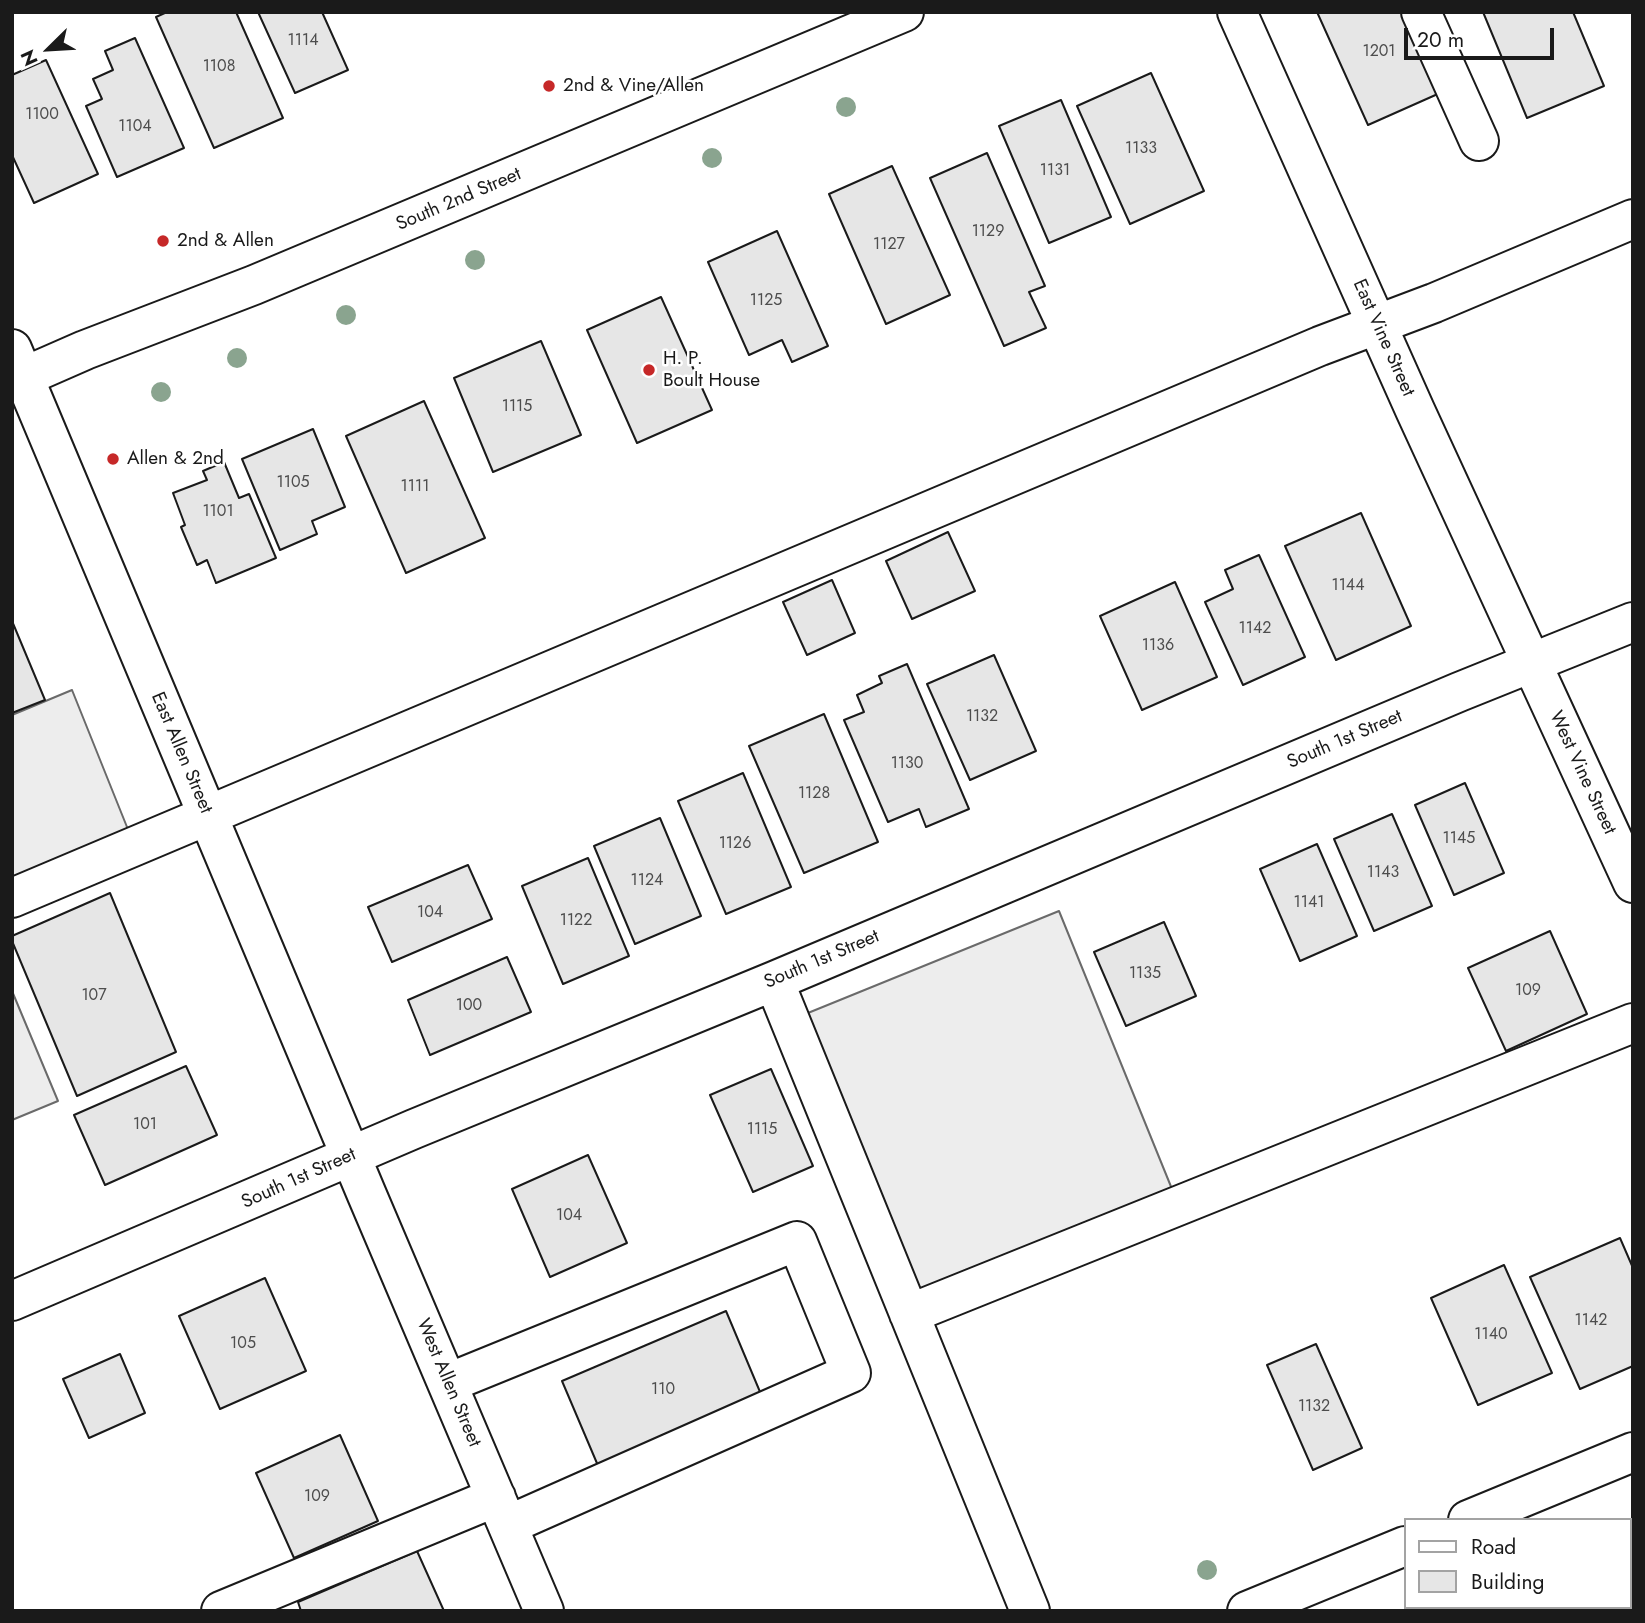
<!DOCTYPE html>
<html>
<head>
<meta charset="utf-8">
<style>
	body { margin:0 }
	#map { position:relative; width:1645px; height:1623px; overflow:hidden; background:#fff; font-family:Jost,sans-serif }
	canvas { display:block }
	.frame { position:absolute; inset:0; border:14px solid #1a1a1a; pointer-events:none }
	.legend { position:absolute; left:1404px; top:1518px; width:228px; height:91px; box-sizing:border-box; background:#fff; border:2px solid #a3a3a3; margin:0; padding:9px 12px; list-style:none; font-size:21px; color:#1a1a1a }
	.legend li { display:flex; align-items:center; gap:14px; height:35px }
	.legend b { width:35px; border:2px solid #a3a3a3 }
	.north { position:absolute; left:14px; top:14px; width:70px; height:70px; -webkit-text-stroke:5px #fff; paint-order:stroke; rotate:246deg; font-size:19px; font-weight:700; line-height:28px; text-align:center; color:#1a1a1a }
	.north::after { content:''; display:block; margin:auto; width:24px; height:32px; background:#1a1a1a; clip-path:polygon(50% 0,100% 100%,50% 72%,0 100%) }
	.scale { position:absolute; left:1404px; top:28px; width:150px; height:32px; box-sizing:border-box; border:4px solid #1a1a1a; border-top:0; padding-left:9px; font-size:21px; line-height:24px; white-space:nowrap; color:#1a1a1a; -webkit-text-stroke:5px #fff; paint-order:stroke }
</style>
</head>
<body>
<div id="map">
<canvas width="1645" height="1623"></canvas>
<div class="frame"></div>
<ul class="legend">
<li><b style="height:9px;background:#fff"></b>Road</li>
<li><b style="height:19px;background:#e6e6e6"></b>Building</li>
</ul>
<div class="north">N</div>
<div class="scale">20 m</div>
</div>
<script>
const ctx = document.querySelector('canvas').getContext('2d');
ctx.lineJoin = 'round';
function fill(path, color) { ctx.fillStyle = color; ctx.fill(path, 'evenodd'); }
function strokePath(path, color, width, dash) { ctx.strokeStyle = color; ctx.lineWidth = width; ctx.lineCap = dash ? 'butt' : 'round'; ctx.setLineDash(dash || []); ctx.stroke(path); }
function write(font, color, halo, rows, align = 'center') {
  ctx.font = font + ' Jost,sans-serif'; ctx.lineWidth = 5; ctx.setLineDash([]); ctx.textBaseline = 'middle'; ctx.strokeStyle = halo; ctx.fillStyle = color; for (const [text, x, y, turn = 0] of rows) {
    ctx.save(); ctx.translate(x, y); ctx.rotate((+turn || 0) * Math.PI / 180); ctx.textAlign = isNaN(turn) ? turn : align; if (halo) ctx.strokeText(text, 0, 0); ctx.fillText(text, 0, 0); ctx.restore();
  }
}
const parking = new Path2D(`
	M 72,690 L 129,832 L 12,881 L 12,715 Z
	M 1059,911 L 1174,1194 L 918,1298 L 803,1015 Z
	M 12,991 L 58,1101 L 12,1120 Z`);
const building = new Path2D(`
	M 167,12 L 236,12 L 283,118 L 214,148 L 156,17 Z
	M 258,12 L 322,12 L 348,70 L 295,93 Z
	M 1317,12 L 1404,12 L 1440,93 L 1368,125 Z
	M 1483,12 L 1573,12 L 1604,86 L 1527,118 Z
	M 135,38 L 184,148 L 117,177 L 86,106 L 102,99 L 93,79 L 113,70 L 105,51 Z
	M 46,60 L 98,174 L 34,203 L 12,155 L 12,75 Z
	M 1151,73 L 1204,191 L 1130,224 L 1077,106 Z
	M 1061,100 L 1111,217 L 1049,243 L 999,126 Z
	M 987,153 L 1045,286 L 1029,292 L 1046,328 L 1004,346 L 930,178 Z
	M 892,166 L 950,295 L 886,324 L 829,194 Z
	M 777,231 L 828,346 L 792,362 L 782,340 L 749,355 L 708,262 Z
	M 661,297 L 712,410 L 637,443 L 587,330 Z
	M 541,341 L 581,435 L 493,472 L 454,378 Z
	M 424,401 L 485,538 L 406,573 L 346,436 Z
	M 313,429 L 345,507 L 312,521 L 317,534 L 280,550 L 242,459 Z
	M 224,462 L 239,498 L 249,494 L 276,558 L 216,583 L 207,560 L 197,565 L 181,527 L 185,525 L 173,493 L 207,480 L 203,471 Z
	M 1361,513 L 1411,626 L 1336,660 L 1285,546 Z
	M 948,532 L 975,591 L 912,619 L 886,561 Z
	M 1259,555 L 1305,657 L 1243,685 L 1205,602 L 1233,589 L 1225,570 Z
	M 832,580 L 855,633 L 807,655 L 783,602 Z
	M 1175,582 L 1217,677 L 1142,710 L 1100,616 Z
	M 12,621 L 45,700 L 12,713 Z
	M 994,655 L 1036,751 L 970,780 L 927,684 Z
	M 907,664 L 969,809 L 926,827 L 919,809 L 888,822 L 844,720 L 864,712 L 857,695 L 882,683 L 879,676 Z
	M 824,714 L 878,842 L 804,873 L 749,746 Z
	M 743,773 L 791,887 L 726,914 L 678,801 Z
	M 1465,783 L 1504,873 L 1454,895 L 1415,805 Z
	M 1392,814 L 1432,906 L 1374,931 L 1334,839 Z
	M 660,818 L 701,916 L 635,944 L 594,846 Z
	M 1317,844 L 1357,936 L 1300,961 L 1260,869 Z
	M 588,858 L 629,956 L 563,984 L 522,886 Z
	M 468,865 L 492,919 L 392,962 L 368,907 Z
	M 110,893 L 176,1052 L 77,1096 L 12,941 L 12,936 Z
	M 1164,922 L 1196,996 L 1126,1026 L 1094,952 Z
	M 1550,931 L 1587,1014 L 1506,1051 L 1468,968 Z
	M 507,957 L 531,1012 L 430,1055 L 408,1000 Z
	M 186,1066 L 217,1135 L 105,1185 L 74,1115 Z
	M 771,1069 L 813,1166 L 753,1192 L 710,1095 Z
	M 588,1155 L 627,1243 L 550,1277 L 512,1189 Z
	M 1620,1238 L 1633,1268 L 1633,1366 L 1580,1389 L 1530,1277 Z
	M 1504,1265 L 1552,1373 L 1478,1405 L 1431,1298 Z
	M 265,1278 L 306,1371 L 220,1409 L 179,1316 Z
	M 726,1311 L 763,1399 L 599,1468 L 562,1381 Z
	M 1316,1344 L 1362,1448 L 1313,1470 L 1267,1365 Z
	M 120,1354 L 145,1413 L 89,1438 L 63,1379 Z
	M 340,1435 L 378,1521 L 294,1558 L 256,1473 Z
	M 417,1551 L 444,1611 L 301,1611 L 298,1602 Z
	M 1629,1598 L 1633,1611 L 1573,1611 L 1581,1607 L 1629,1607 Z`);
const minor = new Path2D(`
	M 1237,12 L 1415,410 L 1633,883
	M 1421,12 L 1479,141
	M 12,349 L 367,1195 L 544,1611
	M 12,898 L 1320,346 L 1434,303 L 1633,219
	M 774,981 L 1030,1611
	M 12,1301 L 414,1129 L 774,981 L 1459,692 L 1633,622
	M 909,1314 L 1633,1023
	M 448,1383 L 797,1241 L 851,1373 L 508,1525
	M 1468,1520 L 1633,1452
	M 221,1611 L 496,1497
	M 1247,1611 L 1405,1546`);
const major = new Path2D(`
	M 12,382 L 85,350 L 254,285 L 904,12`);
const trees = [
	[846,107],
	[712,158],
	[475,260],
	[346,315],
	[237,358],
	[161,392],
	[1207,1570]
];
const markers = [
	[549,86,7,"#c62828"],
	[163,241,7,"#c62828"],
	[649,370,7,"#c62828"],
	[113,459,7,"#c62828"]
];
const numberNames = [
	["1114",303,41],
	["1201",1379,52],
	["1108",219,67],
	["1100",42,115],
	["1104",135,127],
	["1133",1141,149],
	["1131",1055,171],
	["1129",988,232],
	["1127",889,245],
	["1125",766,301],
	["1115",517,407],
	["1105",293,483],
	["1111",415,487],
	["1101",218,512],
	["1144",1348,586],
	["1142",1255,629],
	["1136",1158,646],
	["1132",982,717],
	["1130",907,764],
	["1128",814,794],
	["1145",1459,839],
	["1126",735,844],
	["1143",1383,873],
	["1124",647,881],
	["1141",1309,903],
	["104",430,913],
	["1122",576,921],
	["1135",1145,974],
	["109",1528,991],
	["107",94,996],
	["100",469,1006],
	["101",145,1125],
	["1115",762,1130],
	["104",569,1216],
	["1142",1591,1321],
	["1140",1491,1335],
	["105",243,1344],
	["110",663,1390],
	["1132",1314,1407],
	["109",317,1497]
];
const poiNames = [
	["2nd & Vine/Allen",563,86],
	["2nd & Allen",177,241],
	["H. P.",663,359],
	["Boult House",663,381],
	["Allen & 2nd",127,459]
];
const streetNames = [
	["South 2nd Street",459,200,-23],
	["East Vine Street",1383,338,66],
	["South 1st Street",1345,740,-23],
	["East Allen Street",181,753,67],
	["West Vine Street",1582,773,65],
	["South 1st Street",822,960,-23],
	["South 1st Street",299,1179,-24],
	["West Allen Street",448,1383,67]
];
fill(parking, '#ededed');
strokePath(parking, '#6a6a6a', 2);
fill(building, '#e6e6e6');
strokePath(building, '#1a1a1a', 2);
strokePath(minor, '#1a1a1a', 42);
strokePath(major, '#1a1a1a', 42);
strokePath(minor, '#fff', 38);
strokePath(major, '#fff', 38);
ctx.fillStyle = '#8aa48f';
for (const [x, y] of trees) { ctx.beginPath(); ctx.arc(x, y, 10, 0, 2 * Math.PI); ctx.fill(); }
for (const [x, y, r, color] of markers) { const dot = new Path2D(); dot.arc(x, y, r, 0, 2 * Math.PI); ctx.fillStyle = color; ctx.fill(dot); strokePath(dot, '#fff', 2.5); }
write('16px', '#4d4d4d', null, numberNames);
write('19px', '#1a1a1a', '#fff', poiNames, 'left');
write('19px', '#1a1a1a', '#fff', streetNames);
</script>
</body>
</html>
